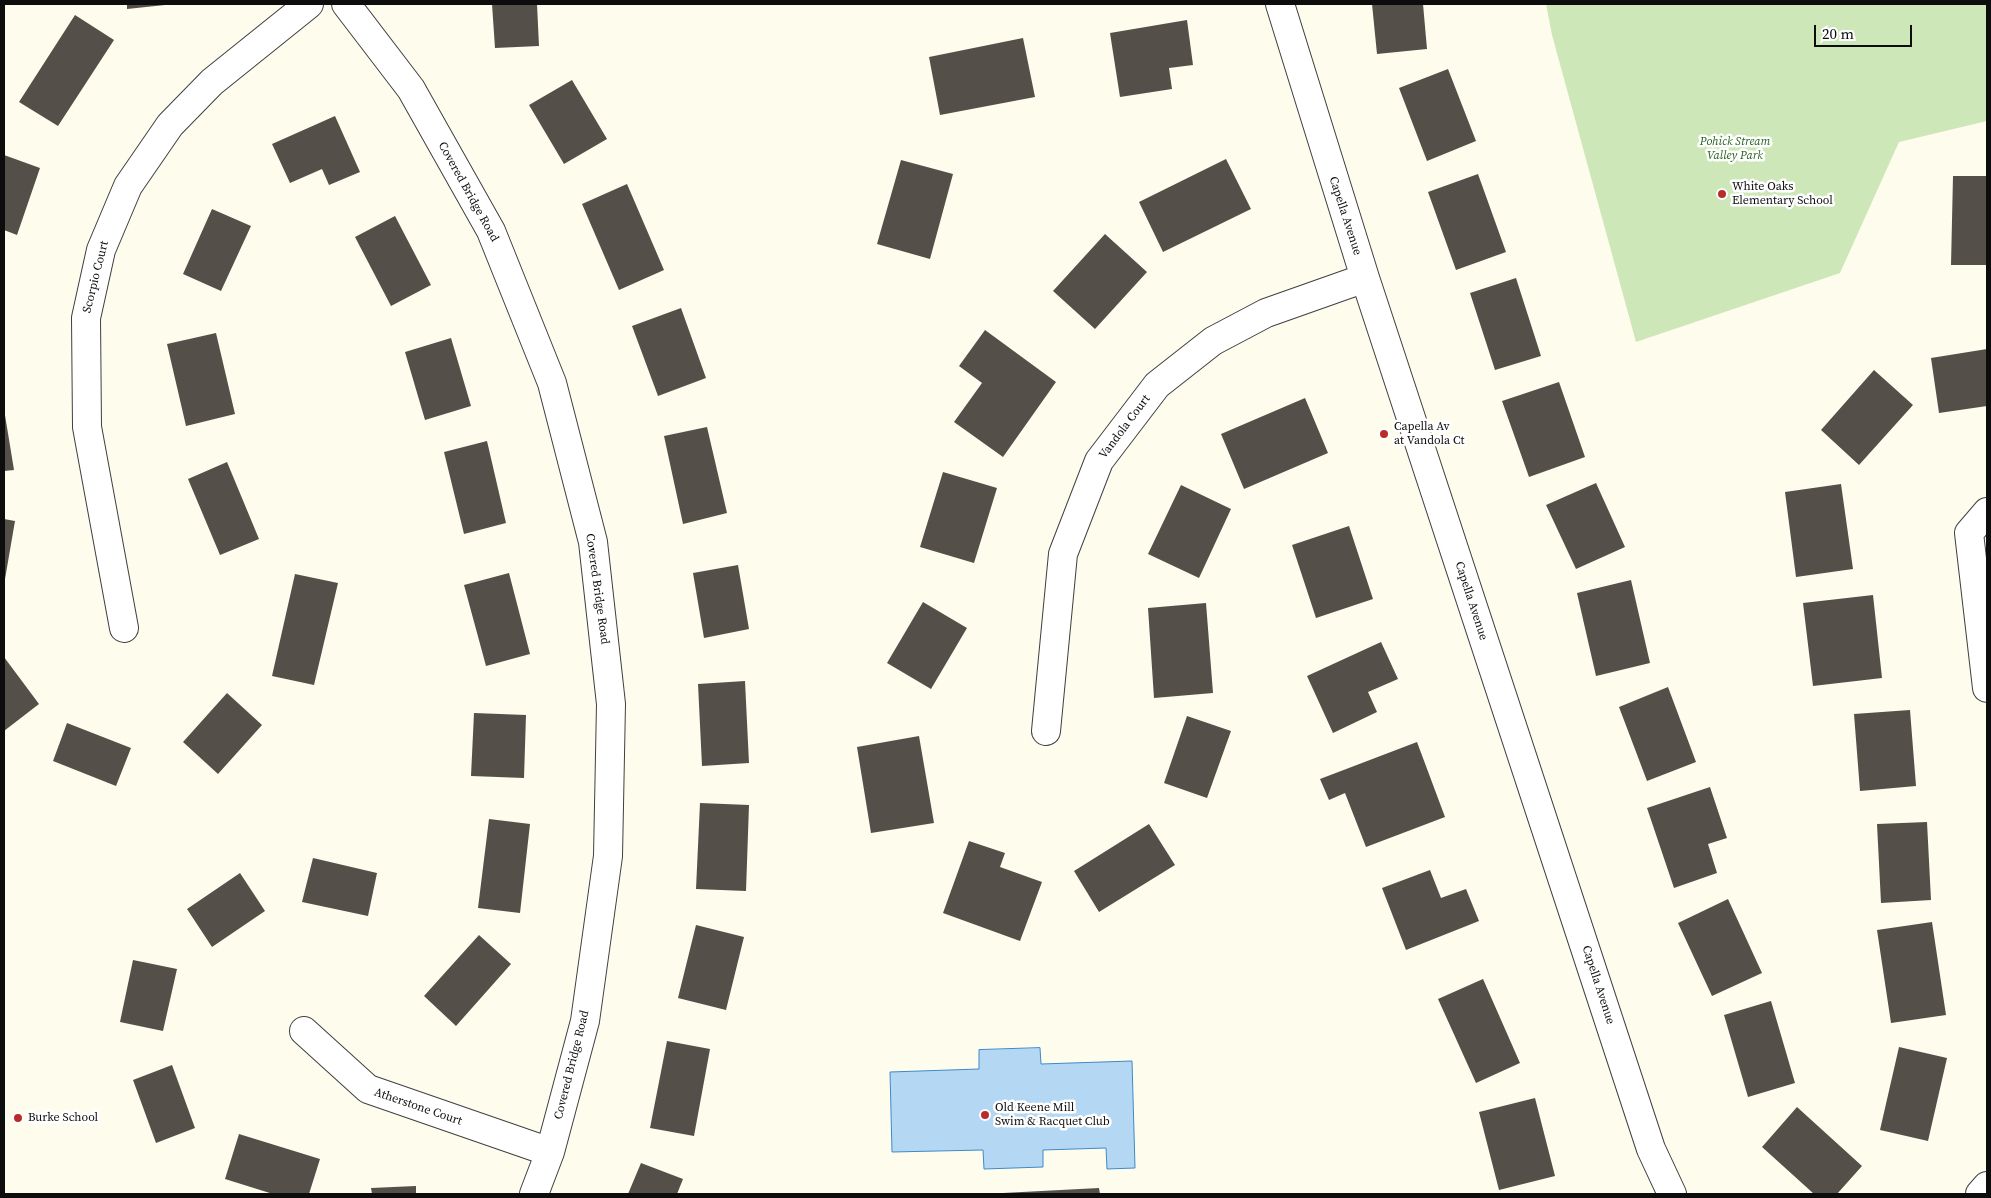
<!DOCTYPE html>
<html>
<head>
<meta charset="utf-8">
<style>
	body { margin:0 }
	#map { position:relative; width:1991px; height:1198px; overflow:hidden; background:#fefced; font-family:"Source Serif 4",serif }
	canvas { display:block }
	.frame { position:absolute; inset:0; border:5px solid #0d0d0d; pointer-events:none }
	.scale { position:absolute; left:1814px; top:25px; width:98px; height:22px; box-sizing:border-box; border:2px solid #0d0d0d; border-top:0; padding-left:6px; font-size:15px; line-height:18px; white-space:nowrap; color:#0d0d0d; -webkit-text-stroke:4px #fff; paint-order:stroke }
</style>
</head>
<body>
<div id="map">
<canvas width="1991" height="1198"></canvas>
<div class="frame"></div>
<div class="scale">20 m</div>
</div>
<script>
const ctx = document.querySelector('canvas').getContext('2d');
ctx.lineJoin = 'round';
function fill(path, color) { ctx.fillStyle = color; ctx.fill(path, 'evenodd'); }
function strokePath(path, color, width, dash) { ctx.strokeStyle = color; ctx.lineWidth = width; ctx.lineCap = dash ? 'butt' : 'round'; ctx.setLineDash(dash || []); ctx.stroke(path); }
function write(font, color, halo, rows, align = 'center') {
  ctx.font = font + ' "Source Serif 4",serif'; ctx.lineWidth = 5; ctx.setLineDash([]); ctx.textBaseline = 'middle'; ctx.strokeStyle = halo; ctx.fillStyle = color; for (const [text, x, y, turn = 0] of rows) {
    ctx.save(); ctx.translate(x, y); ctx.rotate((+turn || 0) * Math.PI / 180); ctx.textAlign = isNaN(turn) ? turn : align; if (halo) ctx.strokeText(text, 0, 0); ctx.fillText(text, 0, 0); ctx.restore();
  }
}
const green = new Path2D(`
	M 1546,4 L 1987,4 L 1987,121 L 1899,142 L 1840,273 L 1636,342 L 1552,35 Z`);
const water = new Path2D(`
	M 1040,1048 L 1041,1064 L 1132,1061 L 1135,1168 L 1107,1169 L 1106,1148 L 1043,1150 L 1043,1167 L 984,1169 L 983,1150 L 892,1152 L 890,1072 L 979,1069 L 979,1050 Z`);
const building = new Path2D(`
	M 127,4 L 164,4 L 165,5 L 127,9 Z
	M 492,4 L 537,4 L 539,46 L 495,48 Z
	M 1372,4 L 1423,4 L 1427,49 L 1377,54 Z
	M 75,15 L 114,40 L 58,126 L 19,102 Z
	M 1187,20 L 1193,65 L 1169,68 L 1172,89 L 1120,97 L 1110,33 Z
	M 1023,38 L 1035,97 L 940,115 L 929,57 Z
	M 1448,69 L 1476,141 L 1427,161 L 1399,88 Z
	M 572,80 L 607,139 L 564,164 L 529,105 Z
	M 335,116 L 360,172 L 329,185 L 322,169 L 290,183 L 272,144 Z
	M 4,155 L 40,168 L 17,235 L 4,230 Z
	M 1226,159 L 1251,209 L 1163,252 L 1139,202 Z
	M 901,160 L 953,174 L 930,259 L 877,244 Z
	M 1478,174 L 1506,252 L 1456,270 L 1428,192 Z
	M 1953,176 L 1987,176 L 1987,265 L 1951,265 Z
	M 627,184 L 664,270 L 619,290 L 582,204 Z
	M 212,209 L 251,226 L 221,291 L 183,274 Z
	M 395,216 L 431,285 L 391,306 L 355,237 Z
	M 1105,234 L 1147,272 L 1095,329 L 1053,291 Z
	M 1516,278 L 1541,356 L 1495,370 L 1470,293 Z
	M 681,308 L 706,378 L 658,396 L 632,326 Z
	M 985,330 L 1056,382 L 1003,457 L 954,422 L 982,383 L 959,366 Z
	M 216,333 L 235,414 L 186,426 L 167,344 Z
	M 451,338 L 471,406 L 425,420 L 405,352 Z
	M 1987,349 L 1987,406 L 1939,413 L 1931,358 Z
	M 1874,370 L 1913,405 L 1859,465 L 1821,430 Z
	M 1559,382 L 1585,457 L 1529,477 L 1502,401 Z
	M 1305,398 L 1328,453 L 1244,489 L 1221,434 Z
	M 4,409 L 14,470 L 4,471 Z
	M 707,427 L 727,513 L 683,524 L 664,436 Z
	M 487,441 L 506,523 L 464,534 L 444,452 Z
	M 227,462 L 259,539 L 220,555 L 188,479 Z
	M 943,472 L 997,488 L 974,563 L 920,547 Z
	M 1596,483 L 1625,547 L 1576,569 L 1546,505 Z
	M 1841,484 L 1853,569 L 1796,577 L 1785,492 Z
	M 1181,485 L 1231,509 L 1199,578 L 1148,554 Z
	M 4,519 L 15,521 L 5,579 L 4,579 Z
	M 1349,526 L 1373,599 L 1316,618 L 1292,545 Z
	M 738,565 L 749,629 L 704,638 L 693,573 Z
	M 509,573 L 530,654 L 486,666 L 464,585 Z
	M 295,574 L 338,583 L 314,685 L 272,676 Z
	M 1631,580 L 1650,663 L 1596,676 L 1577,593 Z
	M 1873,595 L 1882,678 L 1813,686 L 1803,603 Z
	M 923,602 L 967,628 L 931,689 L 887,663 Z
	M 1206,603 L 1213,693 L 1154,698 L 1148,608 Z
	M 1381,642 L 1398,679 L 1368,692 L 1377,712 L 1333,733 L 1307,676 Z
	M 4,657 L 39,704 L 4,731 Z
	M 745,681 L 749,763 L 702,766 L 698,684 Z
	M 1668,687 L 1696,762 L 1647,781 L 1619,707 Z
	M 227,693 L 262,725 L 218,774 L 183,742 Z
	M 1910,710 L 1916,786 L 1860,791 L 1854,714 Z
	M 474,713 L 526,715 L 524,778 L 471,776 Z
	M 1187,716 L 1231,731 L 1207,798 L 1164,783 Z
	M 67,723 L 131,748 L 116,786 L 53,761 Z
	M 919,736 L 934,823 L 871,833 L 857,747 Z
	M 1417,742 L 1445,817 L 1366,847 L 1345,793 L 1329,800 L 1320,779 Z
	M 1710,787 L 1727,838 L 1708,844 L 1717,873 L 1674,888 L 1647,808 Z
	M 700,803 L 749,805 L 746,891 L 696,889 Z
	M 489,819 L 530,824 L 520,913 L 478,908 Z
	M 1927,822 L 1931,900 L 1881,903 L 1877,824 Z
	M 1149,824 L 1175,865 L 1099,912 L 1074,871 Z
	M 969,841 L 1005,853 L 1000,867 L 1042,882 L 1020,941 L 943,913 Z
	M 313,858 L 377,873 L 368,916 L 302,902 Z
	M 1430,870 L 1441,898 L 1466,889 L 1479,921 L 1406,950 L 1382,888 Z
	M 240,873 L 265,911 L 212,947 L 187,909 Z
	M 1728,899 L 1762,973 L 1712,996 L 1678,923 Z
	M 1932,922 L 1946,1015 L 1891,1023 L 1877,930 Z
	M 696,925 L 744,937 L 726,1010 L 678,998 Z
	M 479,935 L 511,964 L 456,1026 L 424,996 Z
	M 133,960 L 177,969 L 163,1031 L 120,1022 Z
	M 1483,979 L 1520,1063 L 1476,1083 L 1438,999 Z
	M 1771,1001 L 1795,1083 L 1748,1097 L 1724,1015 Z
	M 667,1041 L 710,1049 L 694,1136 L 650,1128 Z
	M 1899,1047 L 1947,1058 L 1928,1141 L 1880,1130 Z
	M 172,1065 L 195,1128 L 156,1143 L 133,1080 Z
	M 1535,1098 L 1555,1176 L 1499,1190 L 1479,1112 Z
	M 1797,1107 L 1862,1166 L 1837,1194 L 1814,1194 L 1762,1147 Z
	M 239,1134 L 320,1159 L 309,1194 L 273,1194 L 225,1179 Z
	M 641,1163 L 683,1179 L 677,1194 L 628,1194 Z
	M 416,1186 L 416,1194 L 372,1194 L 371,1188 Z
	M 1099,1188 L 1100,1194 L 1003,1194 L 1003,1193 Z`);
const street = new Path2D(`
	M 346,4 L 411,89 L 491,231 L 552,383 L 593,542 L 611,704 L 608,856 L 585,1021 L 550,1152 L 534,1194
	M 1280,4 L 1365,278 L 1651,1149 L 1672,1194
	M 1987,512 L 1969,533 L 1987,688
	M 124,628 L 87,427 L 86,318 L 101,250 L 128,186 L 170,125 L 212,82 L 309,4
	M 1046,731 L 1063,554 L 1099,461 L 1157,385 L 1213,341 L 1266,313 L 1365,278
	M 304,1031 L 368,1089 L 550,1152
	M 1980,1194 L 1987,1186`);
const markers = [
	[1722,194,5,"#b82c2a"],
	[1384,434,5,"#b82c2a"],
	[985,1115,5,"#b82c2a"],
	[18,1118,5,"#b82c2a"]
];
const parkNames = [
	["Pohick Stream",1735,142],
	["Valley Park",1735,156]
];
const poiNames = [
	["White Oaks",1732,187],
	["Elementary School",1732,201],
	["Capella Av",1394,427],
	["at Vandola Ct",1394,441],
	["Old Keene Mill",995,1108],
	["Swim & Racquet Club",995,1122],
	["Burke School",28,1118]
];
const streetNames = [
	["Covered Bridge Road",468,192,61],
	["Capella Avenue",1345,216,72],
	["Scorpio Court",96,277,-76],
	["Vandola Court",1125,427,-53],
	["Covered Bridge Road",597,589,82],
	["Capella Avenue",1471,601,72],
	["Capella Avenue",1598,985,72],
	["Covered Bridge Road",572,1065,-76],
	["Atherstone Court",418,1107,19]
];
fill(green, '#cee7b8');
fill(water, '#b4d8f4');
strokePath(water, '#3e89c8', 1);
fill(building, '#554f4a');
strokePath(street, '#404040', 30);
strokePath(street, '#fff', 28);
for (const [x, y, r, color] of markers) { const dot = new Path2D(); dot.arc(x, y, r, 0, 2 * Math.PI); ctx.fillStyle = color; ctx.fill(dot); strokePath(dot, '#fff', 2); }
write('italic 12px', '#296220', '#fff', parkNames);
write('12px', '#0d0d0d', '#fff', poiNames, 'left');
write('12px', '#0d0d0d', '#fff', streetNames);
</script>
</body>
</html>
